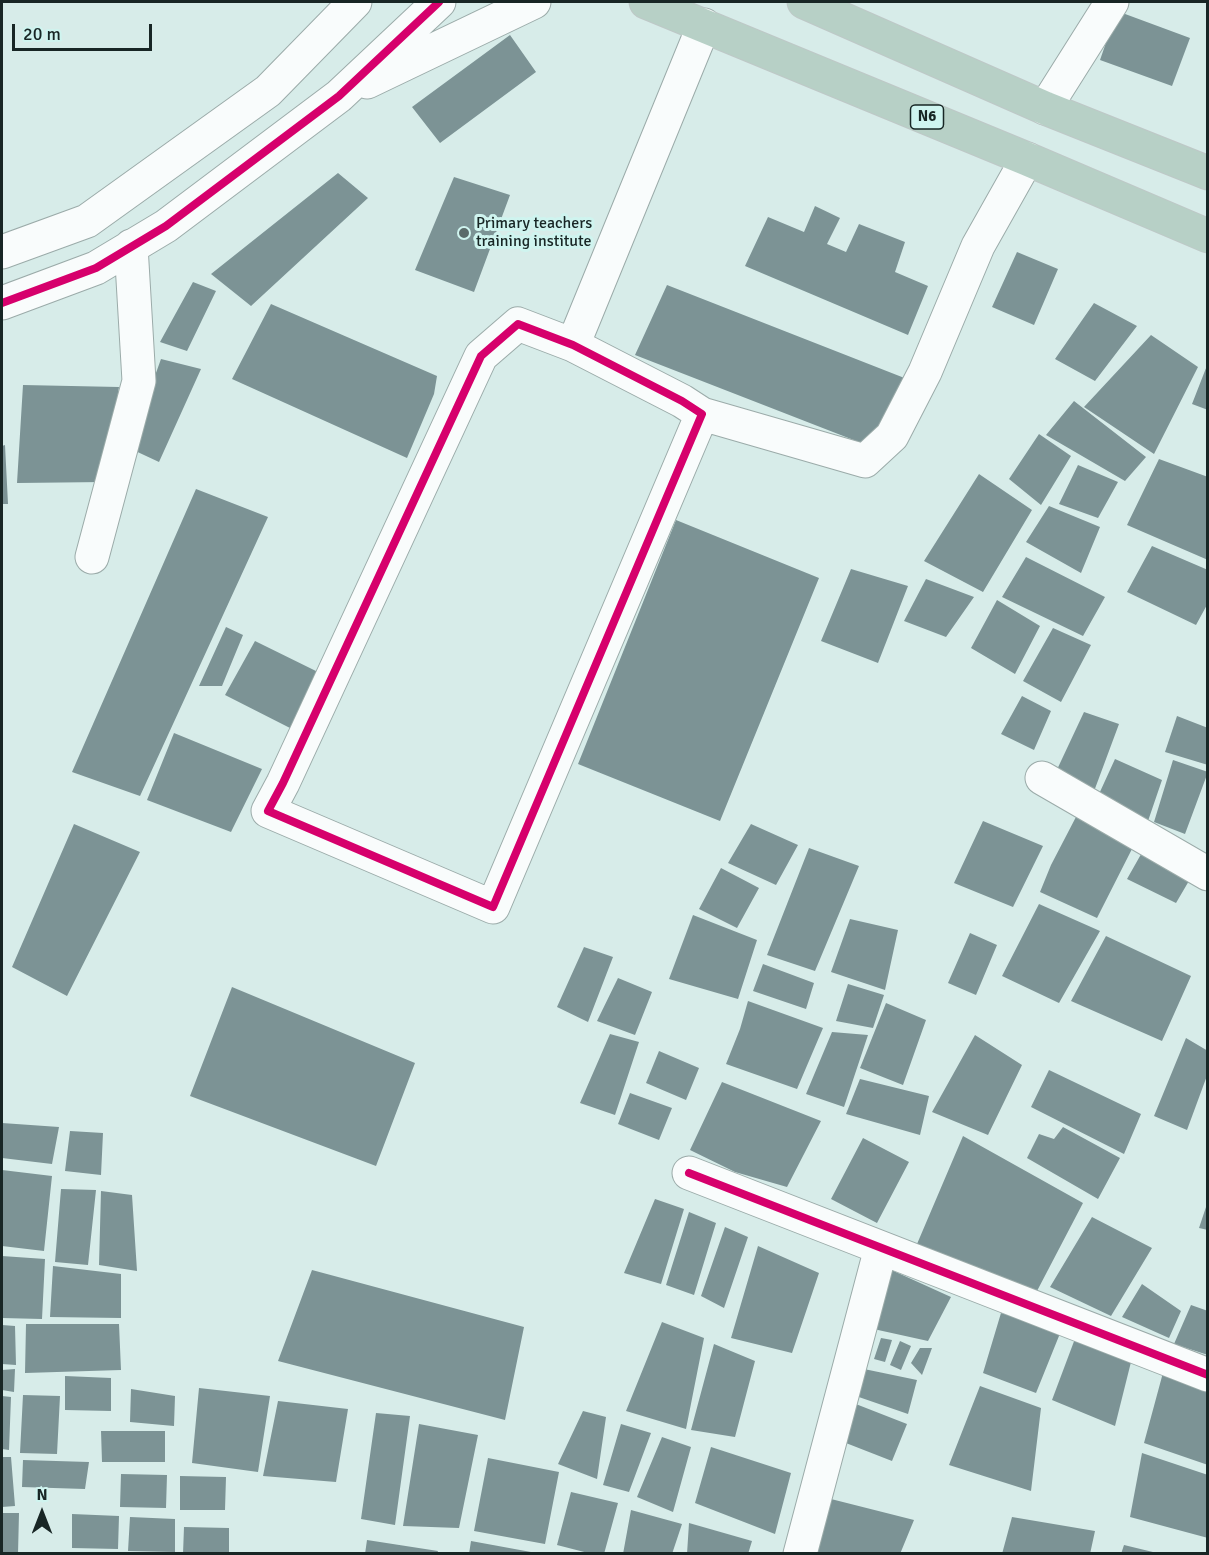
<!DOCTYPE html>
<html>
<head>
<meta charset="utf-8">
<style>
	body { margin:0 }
	#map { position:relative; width:1209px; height:1555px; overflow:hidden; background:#d7ece9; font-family:Signika,sans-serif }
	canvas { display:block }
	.frame { position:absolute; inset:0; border:3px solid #182625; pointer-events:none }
	.north { position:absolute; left:12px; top:1483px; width:60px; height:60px; -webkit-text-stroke:4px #cff4ef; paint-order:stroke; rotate:0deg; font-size:16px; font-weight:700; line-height:24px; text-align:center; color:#182625 }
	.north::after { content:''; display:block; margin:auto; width:21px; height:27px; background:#182625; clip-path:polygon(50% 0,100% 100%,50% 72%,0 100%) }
	.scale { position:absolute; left:12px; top:24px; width:140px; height:27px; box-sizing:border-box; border:3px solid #182625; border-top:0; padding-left:8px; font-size:18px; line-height:21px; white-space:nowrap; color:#182625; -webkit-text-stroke:4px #cff4ef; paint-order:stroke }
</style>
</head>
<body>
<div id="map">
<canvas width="1209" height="1555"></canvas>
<div class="frame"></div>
<div class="north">N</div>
<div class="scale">20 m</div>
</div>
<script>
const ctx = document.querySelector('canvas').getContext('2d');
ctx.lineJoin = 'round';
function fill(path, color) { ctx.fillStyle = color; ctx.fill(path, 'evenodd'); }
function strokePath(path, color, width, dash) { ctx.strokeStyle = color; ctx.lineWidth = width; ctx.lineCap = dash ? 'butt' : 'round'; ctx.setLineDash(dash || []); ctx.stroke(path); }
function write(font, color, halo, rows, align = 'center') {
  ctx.font = font + ' Signika,sans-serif'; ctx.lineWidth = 6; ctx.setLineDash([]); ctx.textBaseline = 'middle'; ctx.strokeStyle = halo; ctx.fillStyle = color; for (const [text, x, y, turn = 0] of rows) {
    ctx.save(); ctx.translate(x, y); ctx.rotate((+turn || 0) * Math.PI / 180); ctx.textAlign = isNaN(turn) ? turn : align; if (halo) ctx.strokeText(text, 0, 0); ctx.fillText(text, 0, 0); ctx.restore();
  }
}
const building = new Path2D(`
	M 1117,11 L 1190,38 L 1172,86 L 1100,60 Z
	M 510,35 L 536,72 L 440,143 L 412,107 Z
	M 338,173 L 368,198 L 251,306 L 211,274 Z
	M 454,177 L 510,195 L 474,292 L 415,270 Z
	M 815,206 L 840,218 L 827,244 L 846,252 L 859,224 L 905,242 L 895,272 L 928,286 L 908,335 L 745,266 L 768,217 L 804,232 Z
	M 1017,252 L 1058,269 L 1034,325 L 992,307 Z
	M 193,282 L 216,291 L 187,351 L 160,342 Z
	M 667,285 L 907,379 L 869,446 L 635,355 Z
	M 1094,303 L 1137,326 L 1095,381 L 1055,359 Z
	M 271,304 L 437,376 L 434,394 L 407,458 L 232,379 Z
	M 1151,335 L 1198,367 L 1154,454 L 1084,407 Z
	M 161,359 L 201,369 L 159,462 L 129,448 Z
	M 1208,363 L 1208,410 L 1192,404 Z
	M 23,385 L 119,387 L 104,482 L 17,483 Z
	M 1074,401 L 1146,457 L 1125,481 L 1046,435 Z
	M 1039,434 L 1071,456 L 1041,505 L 1009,479 Z
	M 5,445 L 8,504 L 2,504 L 2,446 Z
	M 1159,459 L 1208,477 L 1208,560 L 1127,525 Z
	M 1078,465 L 1118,482 L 1098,518 L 1059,504 Z
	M 979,474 L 1032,510 L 983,592 L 924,561 Z
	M 196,489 L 268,517 L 140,796 L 72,772 Z
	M 1049,506 L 1100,527 L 1081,573 L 1026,542 Z
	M 676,520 L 819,578 L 720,821 L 578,764 Z
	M 1152,546 L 1208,570 L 1208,603 L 1196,625 L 1127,592 Z
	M 1026,557 L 1105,597 L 1083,636 L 1002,597 Z
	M 851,569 L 908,586 L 878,663 L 821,641 Z
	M 926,579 L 974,597 L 946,637 L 904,621 Z
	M 997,600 L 1040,626 L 1015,674 L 971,648 Z
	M 226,627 L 243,635 L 222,686 L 199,686 Z
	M 1053,628 L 1091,645 L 1061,702 L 1023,681 Z
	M 255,641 L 320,673 L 290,728 L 225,695 Z
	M 1022,696 L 1051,711 L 1034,750 L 1001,734 Z
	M 1084,712 L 1119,724 L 1093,794 L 1054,776 Z
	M 1177,716 L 1208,728 L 1208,765 L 1165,752 Z
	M 174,733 L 262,769 L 231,832 L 147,800 Z
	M 1115,759 L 1162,780 L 1148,821 L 1099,794 Z
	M 1173,760 L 1208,772 L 1185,834 L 1154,822 Z
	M 1077,815 L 1134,845 L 1097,918 L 1040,892 L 1051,865 Z
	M 983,821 L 1043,846 L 1013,907 L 954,883 Z
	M 74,824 L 140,852 L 67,996 L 12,967 Z
	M 751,824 L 798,845 L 776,885 L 728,863 Z
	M 809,848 L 859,866 L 815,971 L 767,955 Z
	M 1144,849 L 1193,874 L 1176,903 L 1127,879 Z
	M 721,868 L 759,888 L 737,928 L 699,909 Z
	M 1039,904 L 1100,931 L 1059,1003 L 1002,976 Z
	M 693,915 L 757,940 L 738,999 L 669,979 Z
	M 850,919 L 898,930 L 885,990 L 831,972 Z
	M 970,933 L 997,945 L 976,995 L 948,983 Z
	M 1106,936 L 1191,976 L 1162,1041 L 1071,1001 Z
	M 584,947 L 613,957 L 588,1022 L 557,1007 Z
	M 763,964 L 814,983 L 806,1009 L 753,991 Z
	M 618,978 L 652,992 L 635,1035 L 597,1021 Z
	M 848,984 L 884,995 L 873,1028 L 836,1021 Z
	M 232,987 L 415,1063 L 376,1166 L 190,1096 Z
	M 748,1001 L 823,1028 L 797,1089 L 726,1064 L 740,1029 Z
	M 886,1003 L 926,1020 L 903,1085 L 860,1068 Z
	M 832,1032 L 868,1035 L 844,1107 L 806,1094 Z
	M 610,1034 L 639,1042 L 615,1115 L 580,1103 Z
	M 975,1035 L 1022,1065 L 988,1135 L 932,1112 Z
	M 1186,1038 L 1208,1051 L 1208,1073 L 1187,1130 L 1154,1116 Z
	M 659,1051 L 699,1068 L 686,1100 L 646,1083 Z
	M 1049,1070 L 1141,1114 L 1124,1154 L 1031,1107 Z
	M 860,1079 L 929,1096 L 920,1135 L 846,1114 Z
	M 722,1082 L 821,1121 L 787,1187 L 735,1172 L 690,1150 Z
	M 630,1093 L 672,1108 L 659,1140 L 618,1124 Z
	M 2,1123 L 59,1127 L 52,1164 L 2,1158 Z
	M 1063,1127 L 1120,1158 L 1098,1199 L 1027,1158 L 1039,1134 L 1054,1139 Z
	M 70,1131 L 103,1133 L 101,1175 L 65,1171 Z
	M 963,1136 L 1083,1203 L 1037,1291 L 917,1244 Z
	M 863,1138 L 909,1162 L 877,1223 L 831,1199 Z
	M 2,1170 L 52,1176 L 44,1251 L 2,1246 Z
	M 61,1189 L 96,1190 L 88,1265 L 55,1262 Z
	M 101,1191 L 132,1195 L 137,1271 L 99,1265 Z
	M 655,1199 L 684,1209 L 661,1284 L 624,1273 Z
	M 1208,1201 L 1208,1230 L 1199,1228 Z
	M 689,1212 L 716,1223 L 694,1295 L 666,1285 Z
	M 1092,1217 L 1152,1248 L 1111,1316 L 1050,1287 Z
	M 725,1227 L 748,1237 L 724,1308 L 701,1296 Z
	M 758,1246 L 819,1273 L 792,1353 L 731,1338 Z
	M 2,1256 L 45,1259 L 42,1319 L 2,1318 Z
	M 53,1266 L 121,1274 L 121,1318 L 50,1317 Z
	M 887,1268 L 951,1297 L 928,1341 L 869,1328 Z
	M 312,1270 L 524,1327 L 505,1420 L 278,1361 Z
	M 1142,1284 L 1181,1311 L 1169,1338 L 1122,1317 Z
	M 1191,1305 L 1208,1311 L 1208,1355 L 1174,1344 Z
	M 1001,1313 L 1061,1331 L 1036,1393 L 983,1373 Z
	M 662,1322 L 704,1338 L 686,1429 L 626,1411 Z
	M 26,1324 L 119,1324 L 121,1370 L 25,1373 Z
	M 2,1325 L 15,1326 L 16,1365 L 2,1364 Z
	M 1076,1336 L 1132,1358 L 1115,1426 L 1052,1400 Z
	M 881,1338 L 892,1340 L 885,1362 L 874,1359 Z
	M 900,1341 L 911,1346 L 901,1370 L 890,1365 Z
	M 714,1344 L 755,1361 L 735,1437 L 691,1430 Z
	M 920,1348 L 932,1348 L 922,1375 L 911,1363 Z
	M 15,1369 L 14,1392 L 2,1390 L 2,1370 Z
	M 864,1369 L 917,1380 L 908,1414 L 853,1395 Z
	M 1164,1369 L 1208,1385 L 1208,1465 L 1144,1443 Z
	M 65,1376 L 111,1378 L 111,1411 L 65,1410 Z
	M 980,1386 L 1041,1408 L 1031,1491 L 949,1465 Z
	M 199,1388 L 270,1396 L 258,1472 L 192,1463 Z
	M 131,1389 L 175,1396 L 174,1426 L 130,1422 Z
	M 23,1395 L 60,1396 L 57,1454 L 20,1453 Z
	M 2,1396 L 11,1397 L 9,1450 L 2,1449 Z
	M 843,1399 L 907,1424 L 892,1461 L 828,1436 Z
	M 278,1401 L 348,1409 L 336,1482 L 263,1476 Z
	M 583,1411 L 606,1417 L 597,1479 L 558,1464 Z
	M 376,1413 L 410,1416 L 395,1525 L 361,1519 Z
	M 419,1424 L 478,1435 L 459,1528 L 403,1526 Z
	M 621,1424 L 651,1433 L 629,1492 L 603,1485 Z
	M 101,1431 L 165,1431 L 165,1462 L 102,1462 Z
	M 662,1437 L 691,1447 L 673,1512 L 637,1497 Z
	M 711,1447 L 791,1473 L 775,1534 L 695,1503 Z
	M 1142,1453 L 1208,1475 L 1208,1538 L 1130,1517 Z
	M 2,1457 L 11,1457 L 15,1506 L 2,1507 Z
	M 488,1458 L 559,1472 L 545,1544 L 474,1531 Z
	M 23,1460 L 89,1462 L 85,1489 L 22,1487 Z
	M 121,1474 L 167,1475 L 166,1508 L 120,1507 Z
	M 180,1476 L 226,1477 L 225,1510 L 180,1510 Z
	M 571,1492 L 618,1503 L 604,1554 L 592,1554 L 557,1545 Z
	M 831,1499 L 914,1520 L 900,1554 L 809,1554 Z
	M 631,1510 L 682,1524 L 672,1554 L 623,1554 Z
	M 2,1513 L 19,1513 L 18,1554 L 2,1553 Z
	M 72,1514 L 119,1516 L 118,1549 L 72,1548 Z
	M 130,1517 L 175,1519 L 175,1552 L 128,1551 Z
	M 1012,1517 L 1095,1531 L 1090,1554 L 1002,1554 Z
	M 689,1523 L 752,1541 L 748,1554 L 687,1554 Z
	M 184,1527 L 229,1528 L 229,1554 L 183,1554 Z
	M 367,1540 L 438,1551 L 437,1554 L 365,1554 Z
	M 471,1541 L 531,1552 L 531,1554 L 469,1554 Z
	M 1124,1545 L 1157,1553 L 1156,1554 L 1121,1554 Z`);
const minor = new Path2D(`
	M 367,82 L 534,2
	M 1045,108 L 1112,2
	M 2,252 L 87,221 L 268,91 L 355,2
	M 2,303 L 96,268 L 166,226 L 339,96 L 439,2
	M 518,324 L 573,345 L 682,401 L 702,414 L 493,907 L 268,811 L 283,783 L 481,356 Z
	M 573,345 L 704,25
	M 702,414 L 865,461 L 892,436 L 925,372 L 978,246 L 1027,159
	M 92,557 L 139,381 L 131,246
	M 1042,778 L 1208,874
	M 689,1173 L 1208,1375
	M 800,1554 L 881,1248`);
const highway = new Path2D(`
	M 646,2 L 1027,159 L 1208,236
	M 804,2 L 1045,108 L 1208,173`);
const cycleway = new Path2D(`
	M 2,303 L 96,268 L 166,226 L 339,96 L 439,2
	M 518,324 L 573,345 L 682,401 L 702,414 L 493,907 L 268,811 L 283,783 L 481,356 Z
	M 689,1173 L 1208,1375`);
const markers = [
	[464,233,6,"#5b6b6a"]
];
const shields = [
	[927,117,33]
];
const shieldNames = [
	["N6",927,117]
];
const poiNames = [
	["Primary teachers",476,224],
	["training institute",476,242]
];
fill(building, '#7c9395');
strokePath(minor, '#9baba9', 35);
strokePath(highway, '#bec8c7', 35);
strokePath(minor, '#f9fcfc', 33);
strokePath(highway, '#b7d0c6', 33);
strokePath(cycleway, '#d6006c', 8);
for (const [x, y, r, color] of markers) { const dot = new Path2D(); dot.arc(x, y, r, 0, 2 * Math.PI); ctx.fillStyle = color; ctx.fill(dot); strokePath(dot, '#cff4ef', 2); }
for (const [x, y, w] of shields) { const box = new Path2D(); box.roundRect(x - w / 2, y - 12, w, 24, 4.5); ctx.fillStyle = '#cff4ef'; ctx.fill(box); strokePath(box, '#182625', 1.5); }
write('bold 15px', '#182625', null, shieldNames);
write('16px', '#182625', '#cff4ef', poiNames, 'left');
</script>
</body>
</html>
